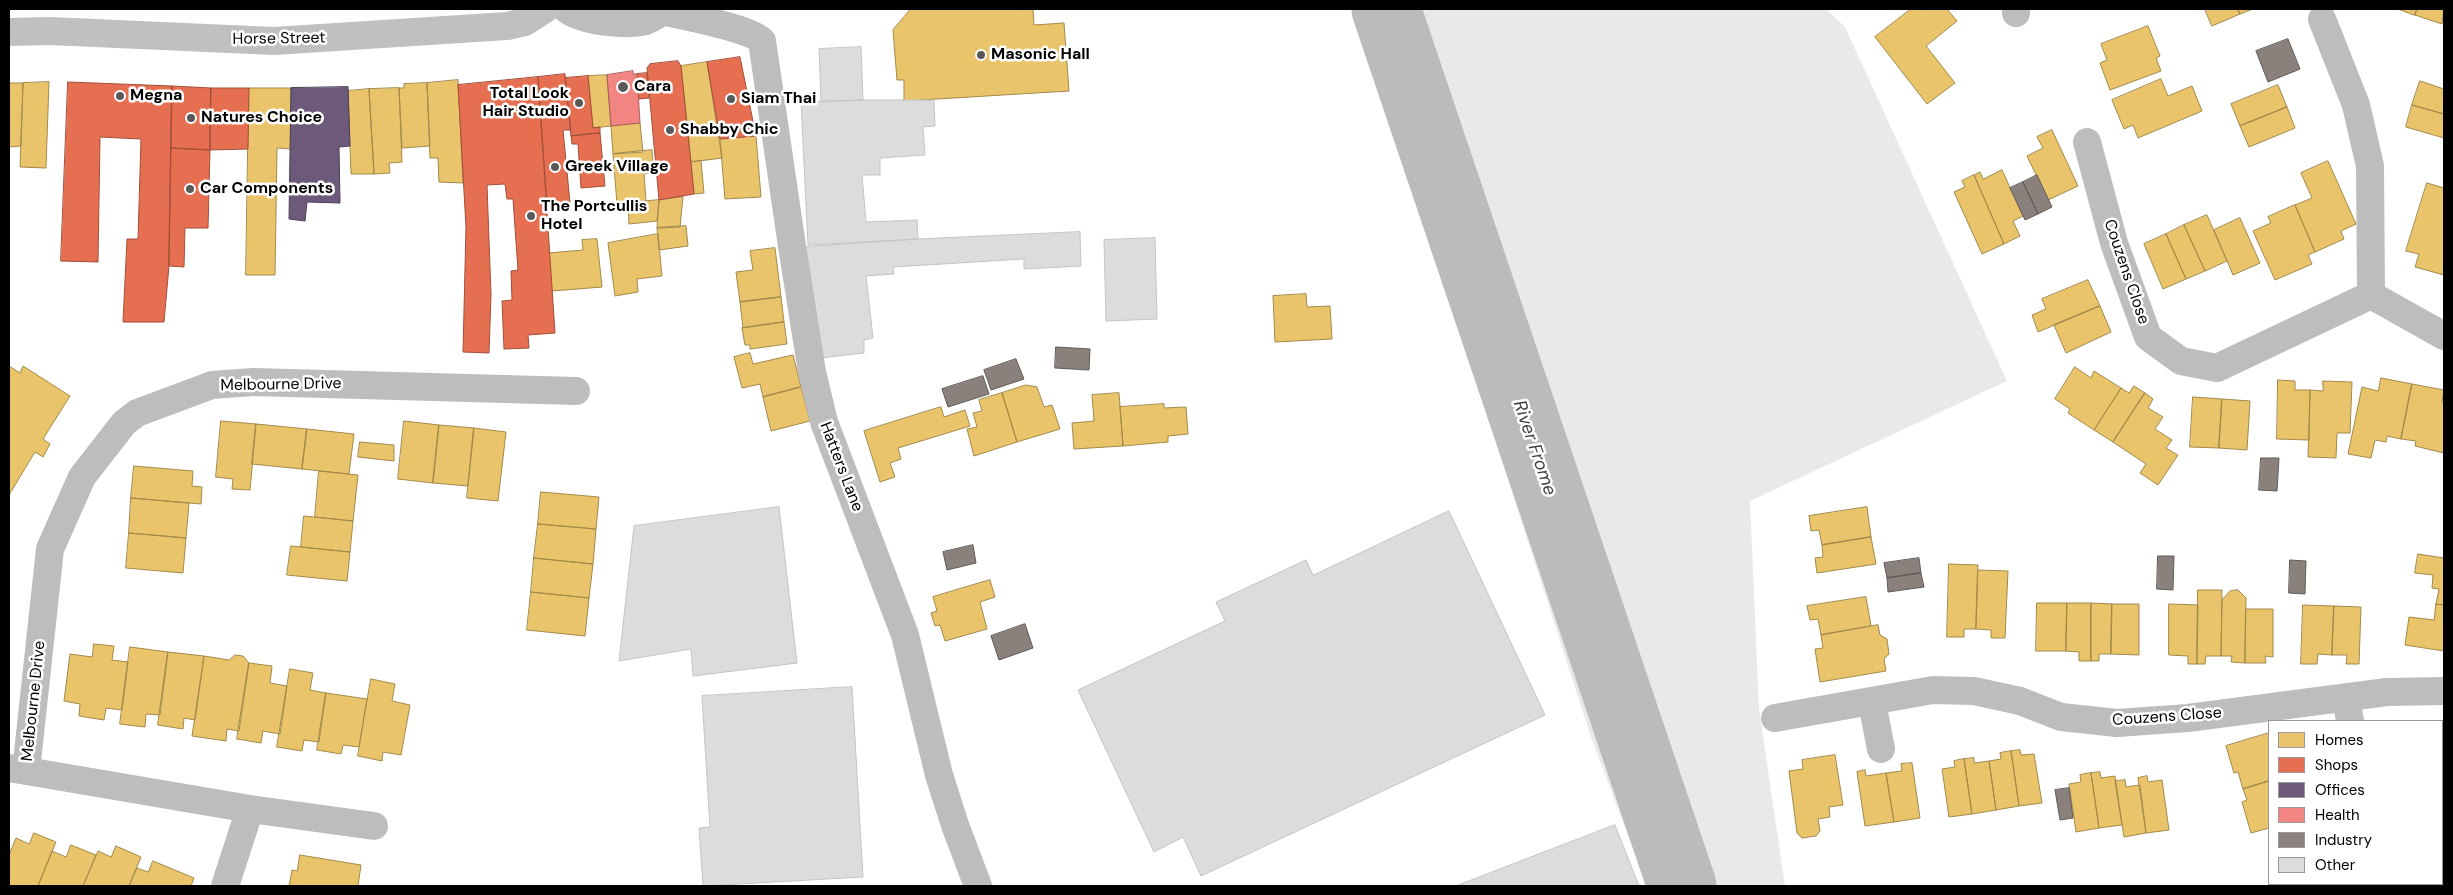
<!DOCTYPE html>
<html>
<head>
<meta charset="utf-8">
<style>
	body { margin:0 }
	#map { position:relative; width:2453px; height:895px; overflow:hidden; background:#fff; font-family:"DM Sans",sans-serif }
	canvas { display:block }
	.frame { position:absolute; inset:0; border:10px solid #000; pointer-events:none }
	.legend { position:absolute; left:2268px; top:720px; width:175px; height:165px; box-sizing:border-box; background:#fff; border:1px solid #999; margin:0; padding:6px 9px; list-style:none; font-size:15px; color:#000 }
	.legend li { display:flex; align-items:center; gap:10px; height:25px }
	.legend b { width:25px; border:1px solid #999 }
</style>
</head>
<body>
<div id="map">
<canvas width="2453" height="895"></canvas>
<div class="frame"></div>
<ul class="legend">
<li><b style="height:14px;background:#e9c46a"></b>Homes</li>
<li><b style="height:14px;background:#e76f51"></b>Shops</li>
<li><b style="height:14px;background:#6d597a"></b>Offices</li>
<li><b style="height:14px;background:#f28482"></b>Health</li>
<li><b style="height:14px;background:#8a817c"></b>Industry</li>
<li><b style="height:14px;background:#dcdcdc"></b>Other</li>
</ul>
</div>
<script>
const ctx = document.querySelector('canvas').getContext('2d');
ctx.lineJoin = 'round';
function fill(path, color) { ctx.fillStyle = color; ctx.fill(path, 'evenodd'); }
function strokePath(path, color, width, dash) { ctx.strokeStyle = color; ctx.lineWidth = width; ctx.lineCap = dash ? 'butt' : 'round'; ctx.setLineDash(dash || []); ctx.stroke(path); }
function write(font, color, halo, rows, align = 'center') {
  ctx.font = font + ' "DM Sans",sans-serif'; ctx.lineWidth = 5; ctx.setLineDash([]); ctx.textBaseline = 'middle'; ctx.strokeStyle = halo; ctx.fillStyle = color; for (const [text, x, y, turn = 0] of rows) {
    ctx.save(); ctx.translate(x, y); ctx.rotate((+turn || 0) * Math.PI / 180); ctx.textAlign = isNaN(turn) ? turn : align; if (halo) ctx.strokeText(text, 0, 0); ctx.fillText(text, 0, 0); ctx.restore();
  }
}
const green = new Path2D(`
	M 1356,9 L 1826,9 L 1845,27 L 2007,381 L 1750,501 L 1759,709 L 1785,886 L 1647,886 L 1591,737 Z`);
const homes = new Path2D(`
	M 911,9 L 1033,9 L 1034,25 L 1064,23 L 1069,91 L 904,101 L 904,80 L 897,80 L 893,30 Z
	M 1911,9 L 1947,9 L 1957,21 L 1926,46 L 1955,83 L 1927,104 L 1875,37 Z
	M 2205,9 L 2238,9 L 2240,14 L 2212,26 Z
	M 2238,9 L 2253,9 L 2240,14 Z
	M 2398,9 L 2417,9 L 2415,15 Z
	M 2417,9 L 2444,9 L 2442,24 L 2415,15 Z
	M 2148,26 L 2160,56 L 2156,58 L 2161,71 L 2110,90 L 2100,63 L 2107,60 L 2101,44 Z
	M 707,62 L 722,158 L 691,162 L 681,66 Z
	M 602,75 L 607,75 L 611,126 L 593,128 L 588,76 Z
	M 2161,79 L 2168,96 L 2192,86 L 2202,111 L 2138,138 L 2133,125 L 2124,129 L 2112,100 Z
	M 458,80 L 463,183 L 439,182 L 438,158 L 430,158 L 427,83 Z
	M 2420,81 L 2444,89 L 2444,114 L 2412,105 Z
	M 49,82 L 46,168 L 20,167 L 23,83 Z
	M 9,83 L 23,83 L 21,146 L 9,147 Z
	M 427,83 L 430,146 L 402,148 L 399,88 L 404,88 L 404,84 Z
	M 2278,85 L 2287,107 L 2240,126 L 2231,104 Z
	M 249,88 L 291,88 L 291,149 L 277,148 L 275,275 L 246,275 Z
	M 399,88 L 402,162 L 389,163 L 390,173 L 374,174 L 369,89 Z
	M 369,89 L 374,174 L 351,174 L 348,91 Z
	M 2412,105 L 2444,114 L 2444,138 L 2406,127 Z
	M 2287,107 L 2295,128 L 2249,147 L 2240,126 Z
	M 640,123 L 643,152 L 613,154 L 611,126 Z
	M 2052,130 L 2078,186 L 2048,200 L 2027,156 L 2043,148 L 2037,137 Z
	M 756,136 L 761,197 L 725,199 L 720,139 Z
	M 652,150 L 654,173 L 644,174 L 646,201 L 617,204 L 613,154 Z
	M 701,161 L 704,193 L 694,194 L 691,162 Z
	M 2328,161 L 2356,224 L 2341,231 L 2344,239 L 2315,252 L 2295,205 L 2312,198 L 2301,173 Z
	M 2002,170 L 2023,216 L 2013,221 L 2020,236 L 2004,244 L 1974,175 L 1980,172 L 1983,179 Z
	M 1974,175 L 2004,244 L 1982,254 L 1954,192 L 1965,187 L 1962,181 Z
	M 2427,183 L 2444,188 L 2444,275 L 2415,267 L 2419,254 L 2406,251 Z
	M 683,197 L 680,227 L 657,228 L 659,200 Z
	M 659,200 L 657,221 L 629,224 L 628,203 Z
	M 2295,205 L 2315,252 L 2308,255 L 2312,264 L 2275,280 L 2253,231 L 2271,223 L 2268,217 Z
	M 2207,215 L 2227,261 L 2205,271 L 2184,225 Z
	M 2240,218 L 2260,263 L 2233,275 L 2214,230 Z
	M 2184,225 L 2205,271 L 2186,279 L 2166,234 Z
	M 686,226 L 688,246 L 659,250 L 657,228 Z
	M 658,234 L 662,276 L 637,279 L 638,292 L 615,296 L 608,243 Z
	M 2166,234 L 2186,279 L 2163,289 L 2144,244 Z
	M 597,239 L 602,287 L 552,291 L 549,253 L 583,250 L 582,240 Z
	M 775,248 L 781,297 L 740,302 L 736,272 L 753,270 L 750,251 Z
	M 2088,280 L 2100,306 L 2038,332 L 2032,315 L 2046,309 L 2042,299 Z
	M 1306,294 L 1307,307 L 1330,306 L 1332,339 L 1275,342 L 1273,296 Z
	M 781,297 L 784,322 L 743,328 L 740,302 Z
	M 2100,306 L 2111,332 L 2066,353 L 2054,325 Z
	M 784,322 L 787,344 L 750,349 L 750,345 L 745,345 L 742,328 Z
	M 750,353 L 753,364 L 793,355 L 801,387 L 763,397 L 760,384 L 742,388 L 734,357 Z
	M 9,366 L 20,373 L 23,366 L 70,396 L 43,439 L 50,444 L 43,457 L 35,452 L 9,495 Z
	M 2075,367 L 2091,378 L 2094,371 L 2121,388 L 2094,430 L 2068,413 L 2070,409 L 2055,399 Z
	M 2381,378 L 2412,384 L 2401,439 L 2387,436 L 2386,442 L 2375,440 L 2371,458 L 2348,454 L 2362,387 L 2378,391 Z
	M 2278,380 L 2295,381 L 2295,390 L 2310,390 L 2309,440 L 2277,439 Z
	M 2323,381 L 2352,382 L 2350,433 L 2337,433 L 2336,458 L 2308,457 L 2310,390 L 2323,391 Z
	M 2412,384 L 2444,390 L 2442,402 L 2444,403 L 2444,453 L 2415,446 L 2416,441 L 2401,439 Z
	M 1026,385 L 1037,387 L 1044,407 L 1052,405 L 1060,429 L 1017,442 L 1002,393 Z
	M 2134,386 L 2145,393 L 2113,442 L 2094,430 L 2121,388 L 2129,393 Z
	M 801,387 L 810,421 L 771,431 L 763,397 Z
	M 1002,393 L 1017,442 L 974,456 L 967,429 L 977,427 L 973,413 L 982,411 L 979,400 Z
	M 1119,393 L 1123,446 L 1074,449 L 1072,423 L 1094,421 L 1092,395 Z
	M 2145,393 L 2153,399 L 2148,408 L 2163,417 L 2155,429 L 2172,440 L 2166,448 L 2178,455 L 2158,485 L 2140,473 L 2146,464 L 2113,442 Z
	M 2193,397 L 2222,399 L 2219,448 L 2190,447 Z
	M 2222,399 L 2250,401 L 2247,450 L 2219,448 Z
	M 1164,404 L 1164,408 L 1186,407 L 1188,434 L 1168,436 L 1168,442 L 1123,446 L 1120,407 Z
	M 941,407 L 944,417 L 965,410 L 970,426 L 898,448 L 901,459 L 890,463 L 895,477 L 880,482 L 864,431 Z
	M 221,421 L 256,424 L 250,490 L 232,489 L 233,479 L 216,477 Z
	M 404,421 L 439,425 L 433,483 L 398,479 Z
	M 256,424 L 307,429 L 302,469 L 252,464 Z
	M 439,425 L 474,428 L 468,486 L 433,483 Z
	M 474,428 L 506,432 L 498,501 L 467,498 Z
	M 307,429 L 354,434 L 349,474 L 302,469 Z
	M 360,442 L 394,445 L 394,461 L 358,457 Z
	M 134,466 L 193,471 L 192,486 L 202,487 L 201,504 L 131,498 Z
	M 319,471 L 358,475 L 353,521 L 315,517 Z
	M 541,492 L 599,497 L 596,529 L 538,524 Z
	M 131,498 L 189,503 L 186,538 L 129,533 Z
	M 1867,507 L 1871,537 L 1822,545 L 1819,530 L 1811,531 L 1809,516 Z
	M 304,516 L 353,521 L 350,552 L 301,547 Z
	M 538,524 L 596,529 L 593,564 L 534,558 Z
	M 129,533 L 186,538 L 183,573 L 126,568 Z
	M 1871,537 L 1876,564 L 1817,573 L 1815,558 L 1823,557 L 1822,545 Z
	M 291,546 L 350,552 L 347,581 L 287,575 Z
	M 2418,554 L 2444,558 L 2444,605 L 2436,604 L 2439,589 L 2432,588 L 2433,575 L 2415,573 Z
	M 534,558 L 593,564 L 589,598 L 531,592 Z
	M 1949,564 L 1978,565 L 1976,629 L 1964,629 L 1964,637 L 1947,637 Z
	M 1978,570 L 2008,571 L 2005,638 L 1991,638 L 1991,630 L 1976,629 Z
	M 990,580 L 995,597 L 980,602 L 987,629 L 945,641 L 940,625 L 935,626 L 931,613 L 937,611 L 933,597 Z
	M 2198,590 L 2222,590 L 2221,656 L 2206,656 L 2205,664 L 2197,664 Z
	M 2238,590 L 2246,598 L 2245,663 L 2231,662 L 2232,656 L 2221,656 L 2222,600 L 2230,591 Z
	M 531,592 L 589,598 L 585,636 L 527,630 Z
	M 1866,597 L 1871,626 L 1821,635 L 1818,619 L 1810,620 L 1807,606 Z
	M 2037,603 L 2067,603 L 2066,651 L 2036,651 Z
	M 2067,603 L 2091,603 L 2091,661 L 2079,661 L 2079,652 L 2066,651 Z
	M 2091,603 L 2112,604 L 2111,654 L 2099,654 L 2099,661 L 2091,661 Z
	M 2112,604 L 2139,604 L 2139,655 L 2111,654 Z
	M 2169,604 L 2198,605 L 2197,664 L 2188,664 L 2188,656 L 2169,655 Z
	M 2436,604 L 2444,605 L 2444,651 L 2405,645 L 2409,617 L 2434,620 Z
	M 2303,605 L 2334,606 L 2332,655 L 2318,654 L 2317,664 L 2301,664 Z
	M 2334,606 L 2361,607 L 2359,664 L 2346,664 L 2347,655 L 2332,655 Z
	M 2246,609 L 2273,609 L 2273,657 L 2265,656 L 2266,663 L 2245,663 Z
	M 1878,625 L 1880,635 L 1887,639 L 1889,654 L 1884,659 L 1886,671 L 1820,682 L 1815,649 L 1823,648 L 1821,635 Z
	M 94,644 L 114,646 L 112,660 L 128,662 L 122,710 L 106,708 L 104,720 L 79,716 L 80,704 L 64,701 L 70,654 L 92,657 Z
	M 130,647 L 168,652 L 160,715 L 146,714 L 145,727 L 120,724 Z
	M 168,652 L 204,656 L 195,720 L 184,718 L 183,729 L 158,725 Z
	M 235,655 L 243,656 L 249,663 L 239,731 L 227,729 L 226,741 L 192,736 L 204,656 L 229,660 Z
	M 249,663 L 272,666 L 270,683 L 287,686 L 280,734 L 263,731 L 261,743 L 237,739 Z
	M 290,669 L 313,673 L 310,690 L 326,693 L 319,742 L 304,740 L 302,751 L 277,747 Z
	M 371,679 L 395,684 L 392,701 L 410,705 L 401,755 L 383,752 L 382,761 L 358,756 Z
	M 326,693 L 367,699 L 359,747 L 343,745 L 341,754 L 317,750 Z
	M 2269,733 L 2269,781 L 2243,789 L 2238,772 L 2234,773 L 2226,746 Z
	M 2020,750 L 2021,755 L 2034,754 L 2042,803 L 2019,806 L 2011,751 Z
	M 2011,751 L 2019,806 L 1996,810 L 1989,761 L 2001,759 L 2000,753 Z
	M 1835,755 L 1843,805 L 1829,807 L 1830,817 L 1818,819 L 1820,831 L 1816,836 L 1802,838 L 1797,833 L 1789,771 L 1803,769 L 1802,760 Z
	M 1974,758 L 1974,763 L 1989,761 L 1996,810 L 1972,814 L 1964,759 Z
	M 1964,759 L 1972,814 L 1949,817 L 1942,769 L 1955,767 L 1954,761 Z
	M 1912,763 L 1920,818 L 1894,822 L 1886,773 L 1902,771 L 1901,764 Z
	M 1865,770 L 1866,776 L 1886,773 L 1894,822 L 1865,826 L 1857,772 Z
	M 2100,772 L 2101,778 L 2115,776 L 2122,825 L 2099,828 L 2091,773 Z
	M 2091,773 L 2099,828 L 2076,832 L 2069,784 L 2081,782 L 2080,775 Z
	M 2147,776 L 2148,782 L 2162,780 L 2169,830 L 2146,833 L 2138,778 Z
	M 2125,780 L 2126,787 L 2140,785 L 2146,833 L 2124,837 L 2115,781 Z
	M 2269,781 L 2269,828 L 2251,833 L 2242,802 L 2247,800 L 2243,789 Z
	M 34,833 L 56,842 L 38,886 L 9,886 L 9,855 L 16,838 L 29,844 Z
	M 71,845 L 96,855 L 83,886 L 38,886 L 52,851 L 66,857 Z
	M 116,846 L 141,857 L 129,886 L 83,886 L 98,851 L 111,857 Z
	M 2442,850 L 2444,850 L 2444,878 L 2442,879 Z
	M 300,855 L 361,865 L 358,886 L 289,886 L 292,870 L 297,871 Z
	M 153,861 L 194,878 L 191,886 L 129,886 L 137,868 L 148,872 Z
	M 2444,878 L 2444,886 L 2407,886 L 2407,884 L 2442,884 L 2442,879 Z`);
const shops = new Path2D(`
	M 740,57 L 756,136 L 720,139 L 707,62 Z
	M 678,61 L 681,66 L 694,194 L 659,200 L 647,68 L 650,64 Z
	M 647,73 L 649,98 L 639,99 L 637,74 Z
	M 565,74 L 571,130 L 563,130 L 570,203 L 547,205 L 538,77 Z
	M 588,76 L 593,128 L 600,127 L 600,133 L 571,136 L 565,78 Z
	M 538,77 L 555,333 L 528,335 L 529,348 L 504,349 L 502,301 L 512,300 L 511,271 L 518,270 L 513,199 L 507,199 L 505,184 L 487,185 L 491,295 L 489,353 L 463,352 L 466,227 L 458,85 Z
	M 68,82 L 172,86 L 169,266 L 164,322 L 123,322 L 127,239 L 138,239 L 141,139 L 100,137 L 98,262 L 61,261 Z
	M 172,86 L 211,88 L 210,150 L 171,148 Z
	M 211,88 L 249,88 L 248,149 L 210,150 Z
	M 600,133 L 605,186 L 581,188 L 578,144 L 572,144 L 571,136 Z
	M 171,148 L 210,150 L 208,228 L 185,228 L 184,267 L 169,266 Z`);
const offices = new Path2D(`
	M 348,87 L 350,146 L 339,147 L 340,203 L 307,202 L 305,221 L 289,219 L 291,88 Z`);
const health = new Path2D(`
	M 633,71 L 633,74 L 637,74 L 640,123 L 611,126 L 607,75 Z`);
const industry = new Path2D(`
	M 2288,39 L 2300,69 L 2268,82 L 2256,51 Z
	M 2037,175 L 2052,207 L 2038,214 L 2023,182 Z
	M 2023,182 L 2038,214 L 2025,220 L 2010,188 Z
	M 1056,347 L 1090,349 L 1089,370 L 1055,368 Z
	M 1016,359 L 1024,379 L 991,390 L 984,370 Z
	M 983,376 L 989,394 L 948,407 L 942,389 Z
	M 2261,458 L 2279,458 L 2277,491 L 2259,490 Z
	M 973,545 L 976,563 L 947,570 L 943,552 Z
	M 2158,556 L 2174,556 L 2173,590 L 2157,589 Z
	M 1919,558 L 1921,573 L 1887,578 L 1884,563 Z
	M 2290,560 L 2306,561 L 2305,594 L 2289,593 Z
	M 1921,573 L 1924,587 L 1888,592 L 1887,578 Z
	M 1025,624 L 1033,648 L 999,660 L 991,636 Z
	M 2443,748 L 2444,748 L 2444,783 L 2442,782 Z
	M 2069,788 L 2073,818 L 2060,820 L 2055,790 Z`);
const river = new Path2D(`
	M 1386,9 L 1682,886`);
const building = new Path2D(`
	M 861,47 L 863,100 L 821,102 L 819,49 Z
	M 863,100 L 934,100 L 935,126 L 923,127 L 925,155 L 880,158 L 880,175 L 862,175 L 866,222 L 917,220 L 918,239 L 808,245 L 801,102 Z
	M 1080,232 L 1081,266 L 1024,269 L 1024,259 L 893,267 L 894,274 L 866,276 L 873,338 L 864,340 L 864,353 L 821,358 L 800,247 L 918,239 Z
	M 1155,238 L 1157,319 L 1106,321 L 1104,240 Z
	M 779,507 L 797,663 L 693,676 L 691,649 L 619,661 L 634,526 Z
	M 1449,511 L 1545,715 L 1201,876 L 1183,837 L 1154,852 L 1078,690 L 1225,621 L 1216,602 L 1306,560 L 1313,575 Z
	M 852,687 L 863,877 L 703,886 L 699,828 L 710,827 L 702,696 Z
	M 1615,825 L 1639,886 L 1456,886 Z`);
const minor = new Path2D(`
	M 566,9 C 583,22 621,25 642,22 C 649,21 657,15 663,11 C 685,17 748,27 762,41 L 792,246 L 812,372 L 824,422 L 905,635 L 939,775 L 955,825 L 978,886
	M 2016,13 L 2016,9
	M 2322,19 L 2356,105 L 2370,166 L 2371,295
	M 2087,142 L 2114,243 L 2148,337 L 2181,361 L 2217,368 L 2371,295 L 2444,336
	M 2346,697 L 2350,721
	M 1872,702 L 1881,749
	M 1775,718 L 1933,690 L 1974,691 L 2020,701 L 2061,717 L 2117,723 L 2188,718 L 2387,692 L 2444,691
	M 9,768 L 250,809 L 374,826
	M 26,771 L 50,549 L 82,477 L 124,423 L 137,413 L 212,385 L 253,382 L 576,391
	M 225,886 L 250,809`);
const secondary = new Path2D(`
	M 9,32 L 50,31 L 274,41 L 507,26 L 525,22 L 545,9`);
const markers = [
	[981,55,5,"#595959"],
	[623,87,6,"#595959"],
	[120,96,5,"#595959"],
	[731,99,5,"#595959"],
	[579,103,5,"#595959"],
	[191,118,5,"#595959"],
	[670,130,5,"#595959"],
	[555,167,5,"#595959"],
	[190,189,5,"#595959"],
	[531,216,5,"#595959"]
];
const streetNames = [
	["Horse Street",279,39,-1],
	["Couzens Close",2126,272,71],
	["Melbourne Drive",281,385,-1],
	["Hatters Lane",841,467,69],
	["Melbourne Drive",34,701,-84],
	["Couzens Close",2167,717,-4]
];
const poiNames = [
	["Masonic Hall",991,55],
	["Cara",634,87],
	["Total Look",569,94,"right"],
	["Hair Studio",569,112,"right"],
	["Megna",130,96],
	["Siam Thai",741,99],
	["Natures Choice",201,118],
	["Shabby Chic",680,130],
	["Greek Village",565,167],
	["Car Components",200,189],
	["The Portcullis",541,207],
	["Hotel",541,225]
];
const waterNames = [
	["River Frome",1534,448,71]
];
fill(green, '#e9e9e9');
fill(homes, '#e9c46a');
strokePath(homes, '#a3894a', 1);
fill(shops, '#e76f51');
strokePath(shops, '#a24e39', 1);
fill(offices, '#6d597a');
strokePath(offices, '#4c3e55', 1);
fill(health, '#f28482');
strokePath(health, '#a95c5b', 1);
fill(industry, '#8a817c');
strokePath(industry, '#615a57', 1);
strokePath(river, '#bbb', 69);
fill(building, '#dcdcdc');
strokePath(building, '#c4c4c4', 1);
strokePath(minor, '#bdbdbd', 28);
strokePath(secondary, '#c0c0c0', 28);
for (const [x, y, r, color] of markers) { const dot = new Path2D(); dot.arc(x, y, r, 0, 2 * Math.PI); ctx.fillStyle = color; ctx.fill(dot); strokePath(dot, '#fff', 2); }
write('16px', '#000', '#fff', streetNames);
write('bold 16px', '#000', '#fff', poiNames, 'left');
write('italic 18px', '#3f3f3f', '#fff', waterNames);
</script>
</body>
</html>
